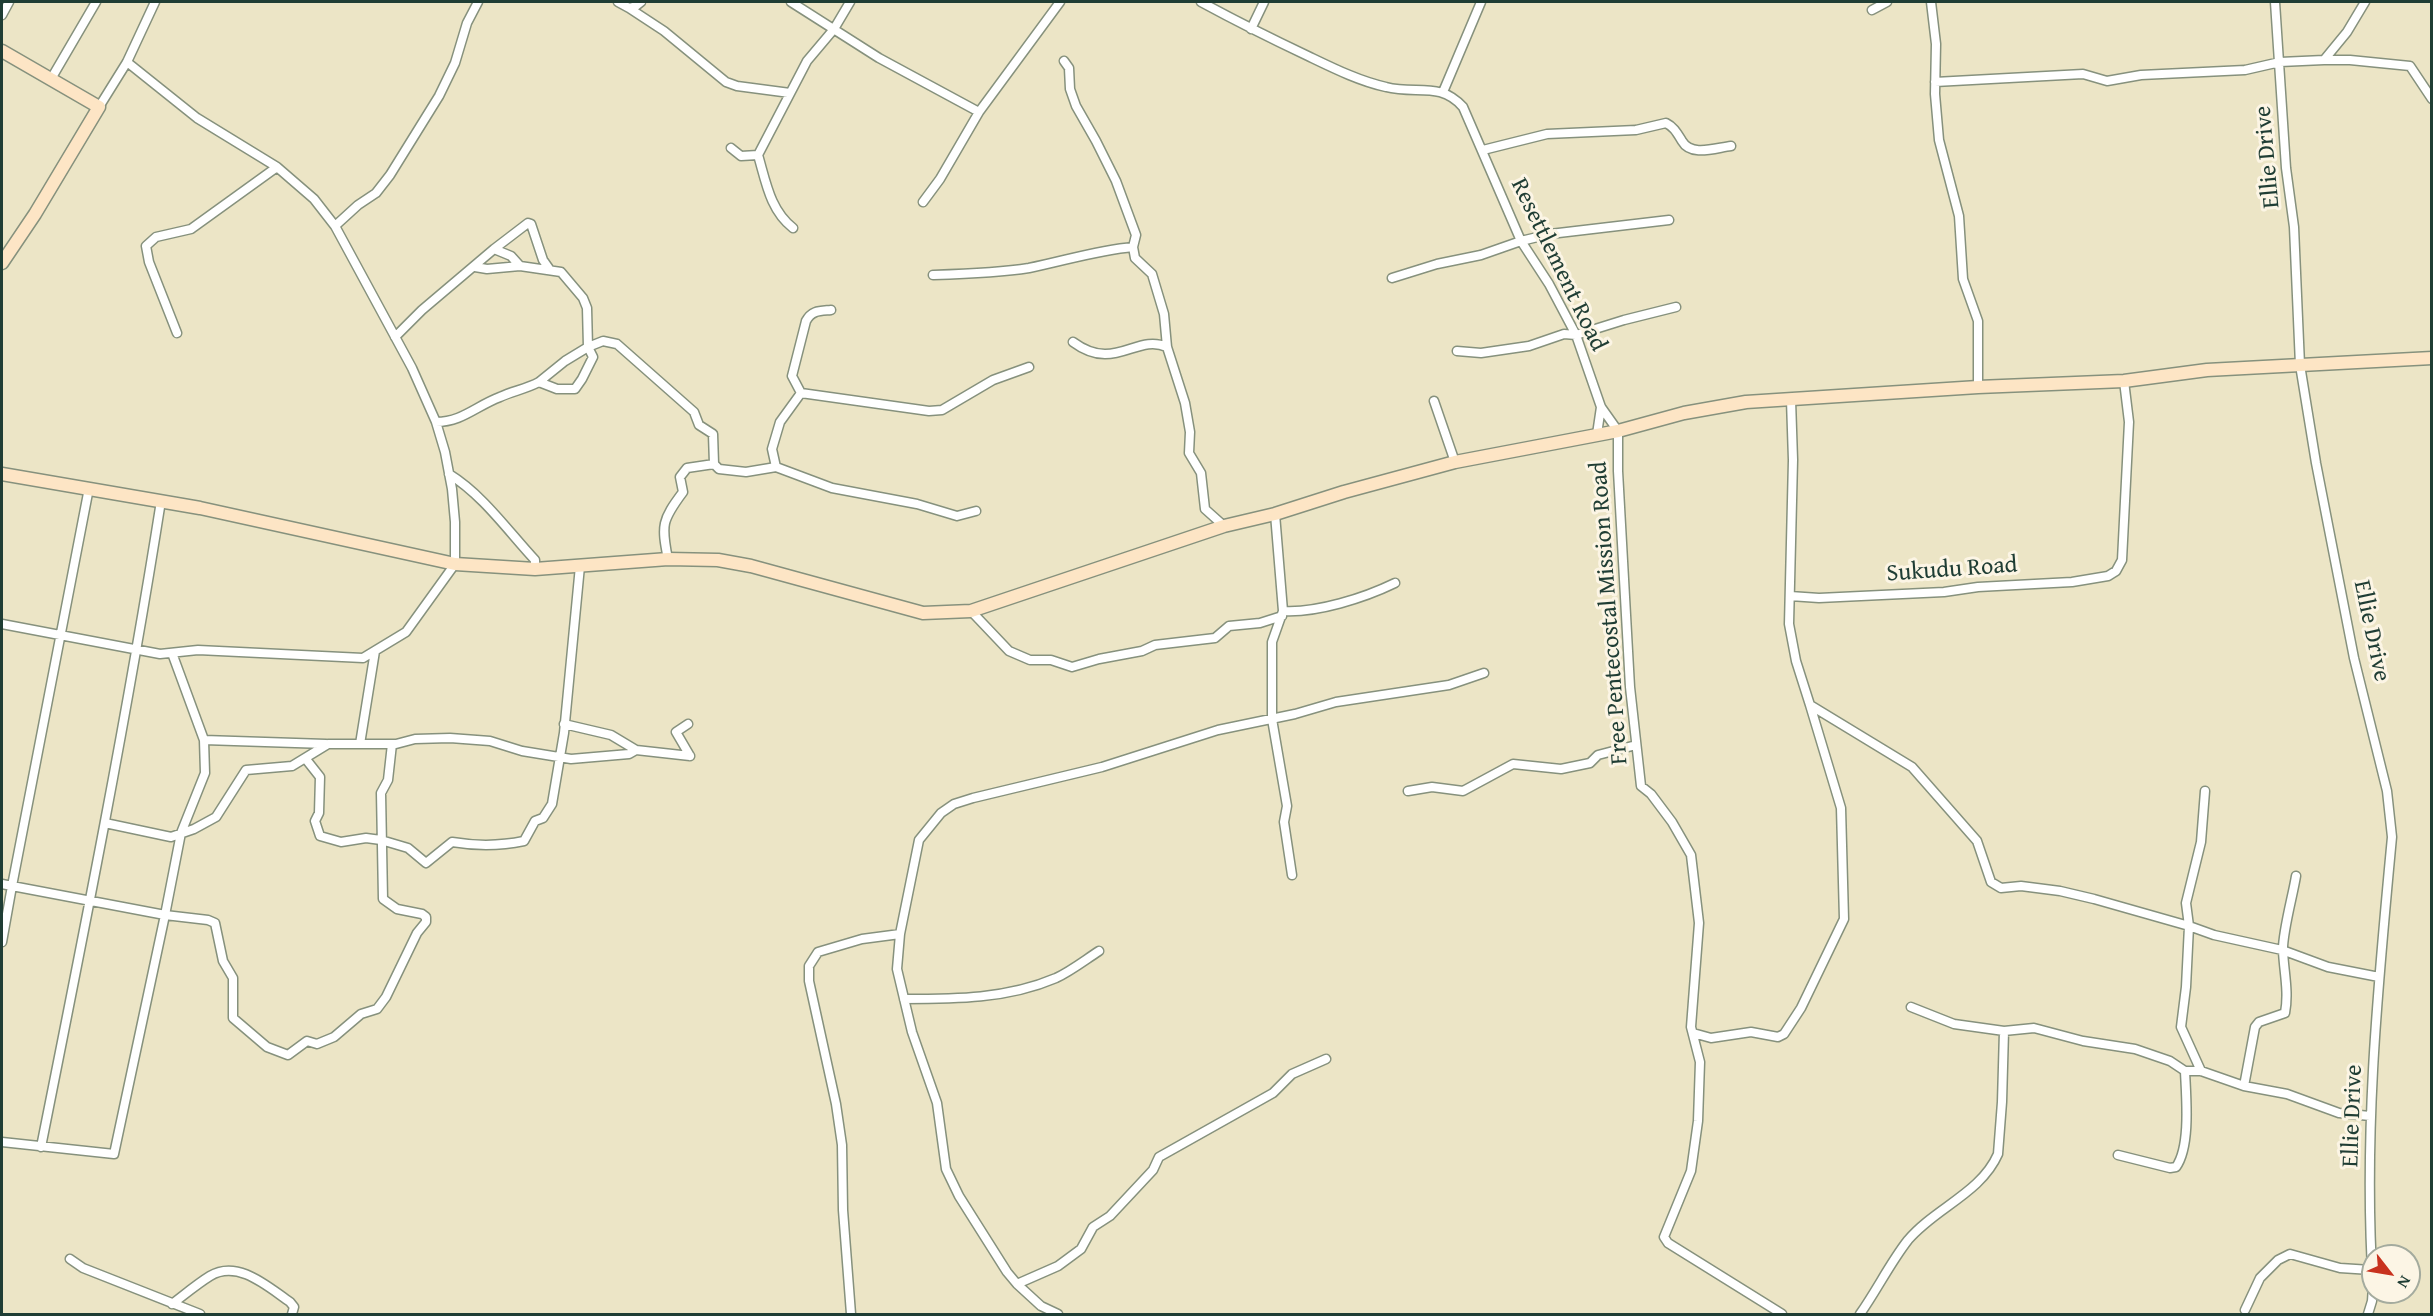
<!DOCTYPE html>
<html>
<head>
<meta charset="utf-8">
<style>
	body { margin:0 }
	#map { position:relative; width:2433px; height:1316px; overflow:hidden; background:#ece5c6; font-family:"Gentium Book Plus",serif }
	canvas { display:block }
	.frame { position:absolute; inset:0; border:3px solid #1f3d34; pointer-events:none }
	.north { position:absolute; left:2361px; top:1244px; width:60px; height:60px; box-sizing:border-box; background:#fcf5e5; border:2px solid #a4ab9e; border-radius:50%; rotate:121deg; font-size:16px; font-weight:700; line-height:24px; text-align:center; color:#1f3d34 }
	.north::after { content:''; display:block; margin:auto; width:21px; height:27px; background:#c8321e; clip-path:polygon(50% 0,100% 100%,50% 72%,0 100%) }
</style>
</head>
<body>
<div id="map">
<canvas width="2433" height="1316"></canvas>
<div class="frame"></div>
<div class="north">N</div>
</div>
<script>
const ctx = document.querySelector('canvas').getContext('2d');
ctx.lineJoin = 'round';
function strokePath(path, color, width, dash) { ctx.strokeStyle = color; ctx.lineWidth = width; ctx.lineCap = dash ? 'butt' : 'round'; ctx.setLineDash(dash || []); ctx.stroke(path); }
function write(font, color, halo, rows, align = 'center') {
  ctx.font = font + ' "Gentium Book Plus",serif'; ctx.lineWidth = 6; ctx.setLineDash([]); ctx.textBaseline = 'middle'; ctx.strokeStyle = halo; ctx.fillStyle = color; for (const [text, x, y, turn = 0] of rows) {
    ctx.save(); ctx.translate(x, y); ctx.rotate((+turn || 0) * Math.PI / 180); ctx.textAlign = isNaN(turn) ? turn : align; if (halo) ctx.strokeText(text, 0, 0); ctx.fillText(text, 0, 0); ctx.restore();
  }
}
const minor = new Path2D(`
	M 618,2 L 629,8 L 636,6 L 641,2
	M 791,2 L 879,58 L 979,112
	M 1201,2 C 1236,21 1272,39 1308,56 C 1333,68 1359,81 1386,87 C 1416,95 1440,81 1463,107 L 1521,241 L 1549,284 L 1576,335 L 1601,407 L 1618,431 L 1618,471 L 1630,687 L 1641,786 L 1651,794 L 1672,822 L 1691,855 L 1699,923 L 1691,1027 L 1700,1062 L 1698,1121 L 1691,1171 L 1664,1237 L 1668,1243 L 1782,1314
	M 1931,2 L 1936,44 L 1935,94 L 1939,140 L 1959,216 L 1963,279 L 1978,321 L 1978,387
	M 2275,2 L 2286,168 L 2294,227 L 2300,365 L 2316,463 L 2354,658 L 2387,791 L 2392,837 C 2378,986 2363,1136 2373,1286 L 2372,1301 L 2368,1314
	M 629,8 L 664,31 L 726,82 L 737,86 L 790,93
	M 1872,10 L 1887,2
	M 2,15 L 9,2
	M 1251,29 L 1264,2
	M 2324,60 L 2350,60 L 2410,66 L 2432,99
	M 1064,61 L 1069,68 L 1070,89 L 1076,106 L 1096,141 L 1116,181 L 1136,235 L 1133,247 L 1135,258 L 1152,274 L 1164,314 L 1167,347 L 1185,403 L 1190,432 L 1189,453 L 1201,473 L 1205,509 L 1224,526
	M 51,79 L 96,2
	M 1935,82 L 2083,74 L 2107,81 L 2141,75 L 2245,70 L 2280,62 L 2324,60 L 2347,32 L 2365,2
	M 1443,92 L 1481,2
	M 99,107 L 127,62 L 155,2
	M 731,148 L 741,156 L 758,155
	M 1483,150 L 1547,134 L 1636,130 L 1666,123 C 1674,127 1677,133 1682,141 C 1691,157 1715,148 1731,146
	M 923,202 L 940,179 L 979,112 L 1060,2
	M 335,226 L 358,205 L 376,193 L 390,175 L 439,96 L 455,63 L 467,23 L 478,2
	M 793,228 C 770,210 766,182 758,155 L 807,61 L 834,29 L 850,2
	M 494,249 L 528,223 L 531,224 L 543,260 L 550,270
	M 475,267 L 487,269 L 520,266
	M 933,275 C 965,274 998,273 1029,268 C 1064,261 1098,250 1133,247
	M 1392,278 L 1437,264 L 1481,255 L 1521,241 L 1550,234 L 1669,220
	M 177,333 L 149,262 L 146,246 L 156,237 L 191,229 L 277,167
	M 395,337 L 422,310 L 494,249 L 511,256 L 520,266 L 561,272 L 583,298 L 587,308 L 588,347 L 565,361 L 539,382
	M 1073,342 C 1115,373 1136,333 1167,347
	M 1457,351 L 1481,353 L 1529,346 L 1564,334 L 1576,335 L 1624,320 L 1676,307
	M 801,393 L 792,376 L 806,321 C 812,310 820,311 831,310
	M 1791,400 L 1793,460 L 1789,624 L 1796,661 L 1810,705 L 1912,767 L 1977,841 L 1991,882 L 2001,888 L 2021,886 L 2060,891 L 2094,899 L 2189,926 L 2214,935 L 2282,950 L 2328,967 L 2379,977
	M 1434,401 L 1455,462
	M 436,422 C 462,422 476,406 500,397 C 513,391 526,389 539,382 L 557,389 L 575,389 L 582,379 L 593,357 L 588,347 L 603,341 L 617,344 L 694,412 L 699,425 L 713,434 L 714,464 L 719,469 L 746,472 L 776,467 L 832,488 L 917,504 L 957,516 L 976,511
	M 1597,434 L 1601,407
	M 776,467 L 772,449 L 780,422 L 801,393 L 929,411 L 942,410 L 993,380 L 1029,367
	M 449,474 C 483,495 508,531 535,560 L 535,569
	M 1275,514 L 1283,611 L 1272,642 L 1272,719 L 1287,806 L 1284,822 L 1292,875
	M 668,559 C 661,525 662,520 683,492 L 680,477 L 687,468 L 714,464
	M 1790,596 L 1819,598 L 1944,592 L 1978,587 L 2072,582 L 2108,576 L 2116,571 L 2122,560 L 2129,422 L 2124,381
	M 971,611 L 1009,651 L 1030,660 L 1051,660 L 1072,667 L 1099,659 L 1142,651 L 1155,645 L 1215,638 L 1229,626 L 1260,623 L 1282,616
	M 1283,611 C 1317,613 1364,598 1395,583
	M 2,624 L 160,654 L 198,650 L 363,658 L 406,632 L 455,564 L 455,522 L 452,489 L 445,452 L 436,422 L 412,368 L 335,226 L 314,199 L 277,167 L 197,118 L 127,62
	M 172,653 L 204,740 L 205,773 L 181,833 L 165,915 L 208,920 L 215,923 L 223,961 L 233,978 L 233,1018 L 267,1047 L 288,1055 L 307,1041 L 317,1044 L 334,1037 L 361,1014 L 377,1009 L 386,997 L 417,933 L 426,922 L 426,917 L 422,914 L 397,909 L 383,899 L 381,793 L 388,780 L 392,744
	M 564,724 L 611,735 L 636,750 L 690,756
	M 688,724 L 676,732 L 690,756
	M 204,740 L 326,744
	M 360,744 L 375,651
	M 305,758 L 320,777 L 319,813 L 315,821 L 320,836 L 341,842 L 366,838 L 381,840 L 408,848 L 426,863 L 452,842 C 476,846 500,846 524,841 L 535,821 L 543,818 L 552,804 L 564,733 L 580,566
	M 1408,791 L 1432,787 L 1463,791 L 1513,764 L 1561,769 L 1590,763 L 1598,755 L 1636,745
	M 105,823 L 171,837 L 194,829 L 216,817 L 246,770 L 292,766 L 328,744 L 396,744 L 415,739 L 450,738 L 490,741 L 522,751 L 571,759 L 629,754 L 636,750
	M 2,884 L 12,886 L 2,942
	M 904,999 C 955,999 1007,999 1056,978 C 1071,971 1085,960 1099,951
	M 1911,1007 L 1954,1024 L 2004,1031 L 2034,1028 L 2083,1041 L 2135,1049 L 2170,1061 L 2185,1071
	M 1693,1033 L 1711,1038 L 1751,1032 L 1778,1037 L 1784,1034 L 1801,1008 L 1844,919 L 1841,808 L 1810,705
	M 2201,1071 L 2181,1027 L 2186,987 L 2189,926 L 2186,903 L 2201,842 L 2205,791
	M 2244,1086 L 2255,1027 L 2259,1022 L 2285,1013 C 2289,992 2284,972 2283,951 C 2282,934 2293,895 2296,876
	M 2,1142 L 114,1154 L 165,915 L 12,886 L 89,488
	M 41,1147 C 84,932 127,717 161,501
	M 2118,1155 L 2170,1168 L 2176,1167 C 2191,1146 2186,1096 2185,1071 L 2201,1071 L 2244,1086 L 2287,1094 L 2339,1113 L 2370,1116
	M 70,1259 L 83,1268 L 200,1314
	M 1017,1284 L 1058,1266 L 1081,1249 L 1093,1227 L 1110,1216 L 1153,1170 L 1159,1157 L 1273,1093 L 1292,1074 L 1326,1059
	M 172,1304 C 184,1295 197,1284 210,1276 C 238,1259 268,1287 290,1302 L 294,1307 L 292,1314
	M 2245,1310 L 2260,1278 L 2278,1260 L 2290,1254 L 2340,1268 L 2371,1270
	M 851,1314 L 843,1210 L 842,1145 L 836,1104 L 809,981 L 809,966 L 818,952 L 862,939 L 900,934
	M 1058,1314 L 1041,1306 L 1017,1284 L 1007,1272 L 959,1196 L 946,1169 L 937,1103 L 912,1032 L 897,969 L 900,934 L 919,840 L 941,813 L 954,804 L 973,798 L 1102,767 L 1218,730 L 1295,714 L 1336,702 L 1449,685 L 1484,673
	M 1860,1314 C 1877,1290 1890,1263 1908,1240 C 1935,1208 1981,1193 1998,1154 L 2002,1102 L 2004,1031`);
const secondary = new Path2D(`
	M 2,51 L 99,107 L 35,214 L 2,263
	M 2,474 L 200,508 L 455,564 L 535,569 L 668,559 L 718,560 L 751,566 L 923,613 L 971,611 L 1224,526 L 1275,514 L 1344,492 L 1455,462 L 1618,431 L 1684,413 L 1746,402 L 1978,387 L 2124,381 L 2207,370 L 2432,358`);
const streetNames = [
	["Ellie Drive",2268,157,-95],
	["Resettlement Road",1558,265,64],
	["Sukudu Road",1952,570,-4],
	["Free Pentecostal Mission Road",1610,613,-94],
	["Ellie Drive",2371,631,78],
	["Ellie Drive",2353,1116,-88]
];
strokePath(minor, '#86917d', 11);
strokePath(secondary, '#86917d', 15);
strokePath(minor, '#fff', 8);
strokePath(secondary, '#fde5c5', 12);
write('24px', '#1f3d34', '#fcf5e5', streetNames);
</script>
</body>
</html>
